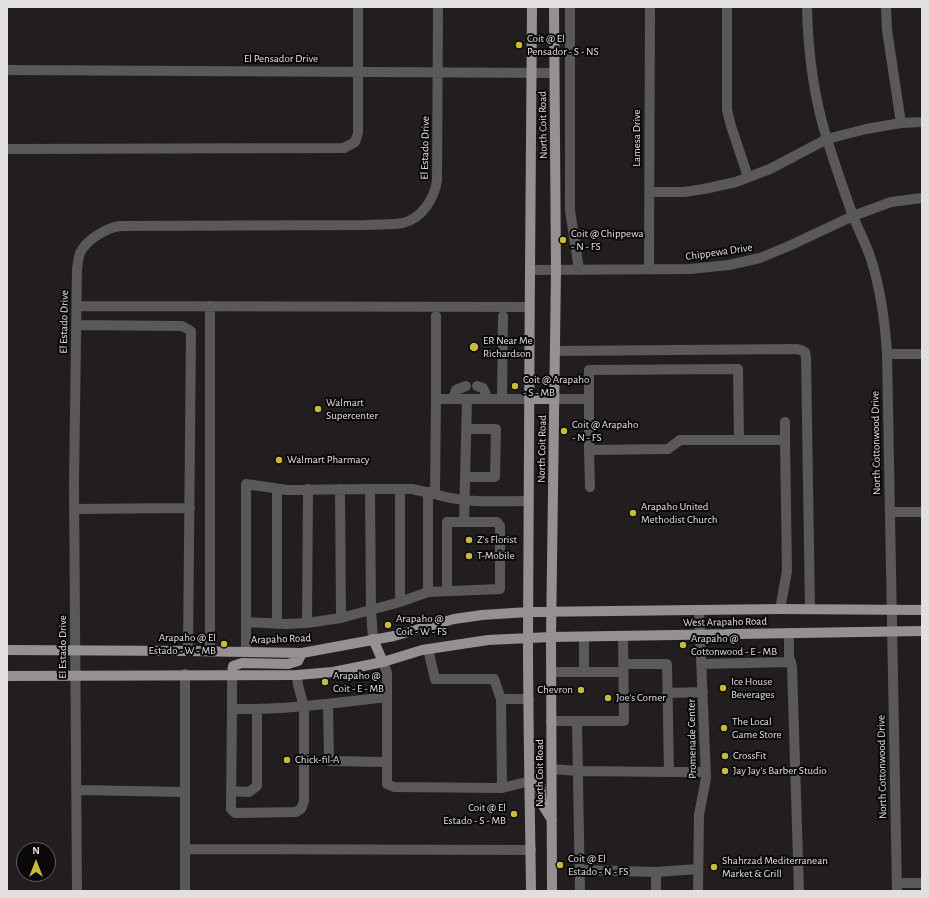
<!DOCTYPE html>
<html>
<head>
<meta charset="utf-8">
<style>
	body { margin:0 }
	#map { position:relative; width:929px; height:898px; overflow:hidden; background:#221e1f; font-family:"Alegreya Sans",sans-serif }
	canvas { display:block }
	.frame { position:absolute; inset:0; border:8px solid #e2dfe0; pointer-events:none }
	.north { position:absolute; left:16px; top:842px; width:40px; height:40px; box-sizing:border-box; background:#0a0809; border:1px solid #605e5f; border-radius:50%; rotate:0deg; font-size:11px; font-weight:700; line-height:16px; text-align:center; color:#e2dfe0 }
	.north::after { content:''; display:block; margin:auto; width:14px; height:18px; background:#c9bb3a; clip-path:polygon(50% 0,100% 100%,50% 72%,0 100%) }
</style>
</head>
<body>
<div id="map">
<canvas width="929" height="898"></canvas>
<div class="frame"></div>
<div class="north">N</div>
</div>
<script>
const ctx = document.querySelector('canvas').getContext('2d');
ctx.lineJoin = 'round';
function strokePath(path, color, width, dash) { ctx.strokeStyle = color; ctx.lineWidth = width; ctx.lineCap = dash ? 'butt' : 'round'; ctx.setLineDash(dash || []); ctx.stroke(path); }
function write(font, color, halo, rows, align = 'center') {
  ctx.font = font + ' "Alegreya Sans",sans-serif'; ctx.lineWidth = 4; ctx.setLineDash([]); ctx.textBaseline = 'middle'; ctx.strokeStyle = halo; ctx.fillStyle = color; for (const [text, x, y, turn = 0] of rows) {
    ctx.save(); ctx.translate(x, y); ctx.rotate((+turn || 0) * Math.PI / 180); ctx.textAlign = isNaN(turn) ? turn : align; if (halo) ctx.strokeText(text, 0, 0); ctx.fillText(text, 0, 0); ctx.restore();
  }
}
const minor = new Path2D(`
	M 570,7 L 570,210 L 579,270
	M 727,7 L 727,110 L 731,126 L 748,177
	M 807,7 C 808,53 813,95 827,139 C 835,165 844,191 853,216 C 859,231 866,244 871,259 C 881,291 885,320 887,354 L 897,891
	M 886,7 L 887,30 L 901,123
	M 7,70 L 554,73
	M 7,149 L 344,148 L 355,142 L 358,133 L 358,7
	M 649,192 L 684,192 L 704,189 L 736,182 L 770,169 L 827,139 L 866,129 L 901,123 L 922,122
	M 649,269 L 650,7
	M 531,270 L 690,269 L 729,265 L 760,258 L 789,246 L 853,216 L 891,202 L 922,198
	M 77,306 L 530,307
	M 76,325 L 182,326 L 191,331 L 188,651
	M 555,351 L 796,349 L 801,350 L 805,352 L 806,357 L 810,609
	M 887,354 L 922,354
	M 477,386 L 483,388 L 488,399
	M 436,399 L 436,316
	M 453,399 L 456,390 L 466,386
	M 502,399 L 503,316
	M 554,399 L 589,399
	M 785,422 L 785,440
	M 739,440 L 738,369 L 589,370 L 589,450 L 668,449 L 680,440 L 785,440 L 787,571 L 780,609
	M 589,450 L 590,487
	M 465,477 L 495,477 L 496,429 L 466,429
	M 277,489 L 277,624
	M 340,489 L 341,618
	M 400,489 L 400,602
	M 435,494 C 465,504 497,501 528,501
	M 74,509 L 190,508
	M 890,512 L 922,512
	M 447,591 L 447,522 L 464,522
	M 428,592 L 428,492
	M 246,622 L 286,624 L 307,623 L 341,618 L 400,602 L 428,592 L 500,589 L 500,526 L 497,522 L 464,522 L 467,399
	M 307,623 L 308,489
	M 789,633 L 789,657 L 792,666 L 799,891
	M 584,637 L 584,672 L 623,672
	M 373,639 L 371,610 L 370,489 L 412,489 L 435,494 L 436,399 L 529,399
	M 428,649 L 435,679 L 494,679 L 501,699 L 529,699
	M 210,651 L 210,306
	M 246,652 L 246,484 L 287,490 L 370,489
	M 383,662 L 387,673 L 387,784 L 394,787 L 502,788 L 530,781
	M 702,664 L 791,662
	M 551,672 L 584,672
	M 232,674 L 232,709 C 284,710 335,703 387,697
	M 667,693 L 703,692
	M 501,699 L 502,788
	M 328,704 L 329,761 L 386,762
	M 232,709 L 231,809 L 235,813 L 296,812 L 301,809 L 304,801 L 304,707 L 298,685 L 297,675
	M 551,721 L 624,721 L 623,637
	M 577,722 L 580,891
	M 552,769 L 578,771 L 669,772 L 667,664 L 623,664
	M 669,772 L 705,772
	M 77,790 L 185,792
	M 231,791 L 249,792 L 257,786 L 257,709
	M 185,849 L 531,850
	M 580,870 L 656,872 L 698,869
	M 897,883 L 922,883
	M 77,891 L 74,483 L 77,269 C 78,264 78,258 80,253 C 86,240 106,228 120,226 L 366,225 C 378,224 392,225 403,223 C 423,218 434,198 437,181 L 438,7
	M 185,891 L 185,674
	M 656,891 L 656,872
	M 698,891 L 699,815 L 706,778 L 699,610`);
const major = new Path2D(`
	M 529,399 L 554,399
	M 373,639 L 383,662
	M 7,650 L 188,651 L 302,653 L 394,636 L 454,619 L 482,615 L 528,612 L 780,609 L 922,610
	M 232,674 L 233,666 L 242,663 L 288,664 L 298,661 L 302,653
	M 7,676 L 297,675 L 333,672 L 383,662 L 422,650 L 488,640 L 551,637 L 922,631
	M 530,781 L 537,781 L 540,784 L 542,804 L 552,820
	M 531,891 C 530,807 528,722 528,638 C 528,428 531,217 532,7
	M 552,891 L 551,637 L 556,271 L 554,7`);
const markers = [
	[519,45,4,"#c9bb3a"],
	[563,240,4,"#c9bb3a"],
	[474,347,5,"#c9bb3a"],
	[515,386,4,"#c9bb3a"],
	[318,409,4,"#c9bb3a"],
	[564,431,4,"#c9bb3a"],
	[279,460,4,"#c9bb3a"],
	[633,513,4,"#c9bb3a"],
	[469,540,4,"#c9bb3a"],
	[469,556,4,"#c9bb3a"],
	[388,625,4,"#c9bb3a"],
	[224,644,4,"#c9bb3a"],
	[683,645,4,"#c9bb3a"],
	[325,682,4,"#c9bb3a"],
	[723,688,4,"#c9bb3a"],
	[581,690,4,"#c9bb3a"],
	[608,698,4,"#c9bb3a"],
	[724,728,4,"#c9bb3a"],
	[725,756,4,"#c9bb3a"],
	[287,760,4,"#c9bb3a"],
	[725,771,4,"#c9bb3a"],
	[514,814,4,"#c9bb3a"],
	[560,865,4,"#c9bb3a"],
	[714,867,4,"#c9bb3a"]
];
const poiNames = [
	["Coit @ El",527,39],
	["Pensador - S - NS",527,52],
	["Coit @ Chippewa",571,234],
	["- N - FS",571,247],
	["ER Near Me",483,341],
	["Richardson",483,354],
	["Coit @ Arapaho",523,380],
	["- S - MB",523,393],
	["Walmart",326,403],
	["Supercenter",326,416],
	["Coit @ Arapaho",572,425],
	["- N - FS",572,438],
	["Walmart Pharmacy",287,460],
	["Arapaho United",641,507],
	["Methodist Church",641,520],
	["Z's Florist",477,540],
	["T-Mobile",477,556],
	["Arapaho @",396,619],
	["Coit - W - FS",396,632],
	["Arapaho @ El",216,638,"right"],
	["Estado - W - MB",216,651,"right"],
	["Arapaho @",691,639],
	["Cottonwood - E - MB",691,652],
	["Arapaho @",333,676],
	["Coit - E - MB",333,689],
	["Ice House",731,682],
	["Beverages",731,695],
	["Chevron",573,690,"right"],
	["Joe's Corner",616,698],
	["The Local",732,722],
	["Game Store",732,735],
	["CrossFit",733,756],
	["Chick-fil-A",295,760],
	["Jay Jay's Barber Studio",733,771],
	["Coit @ El",506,808,"right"],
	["Estado - S - MB",506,821,"right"],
	["Coit @ El",568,859],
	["Estado - N - FS",568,872],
	["Shahrzad Mediterranean",722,861],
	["Market & Grill",722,874]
];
const streetNames = [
	["El Pensador Drive",281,59],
	["North Coit Road",543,125,-91],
	["Lamesa Drive",637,138,-90],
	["El Estado Drive",425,148,-89],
	["Chippewa Drive",719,252,-8],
	["El Estado Drive",64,322,-89],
	["North Cottonwood Drive",876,443,-91],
	["North Coit Road",542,449,-89],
	["West Arapaho Road",725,622,-1],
	["Arapaho Road",281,639,-2],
	["El Estado Drive",63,647,-90],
	["Promenade Center",692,739,-91],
	["North Cottonwood Drive",882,767,-91],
	["North Coit Road",540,773,-90]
];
strokePath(minor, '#5a5859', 10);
strokePath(major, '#959193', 10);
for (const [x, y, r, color] of markers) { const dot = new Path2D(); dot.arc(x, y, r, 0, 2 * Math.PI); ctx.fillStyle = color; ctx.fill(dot); strokePath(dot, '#0a0809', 1.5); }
write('11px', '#e2dfe0', '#0a0809', poiNames, 'left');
write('11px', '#e2dfe0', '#0a0809', streetNames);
</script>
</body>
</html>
